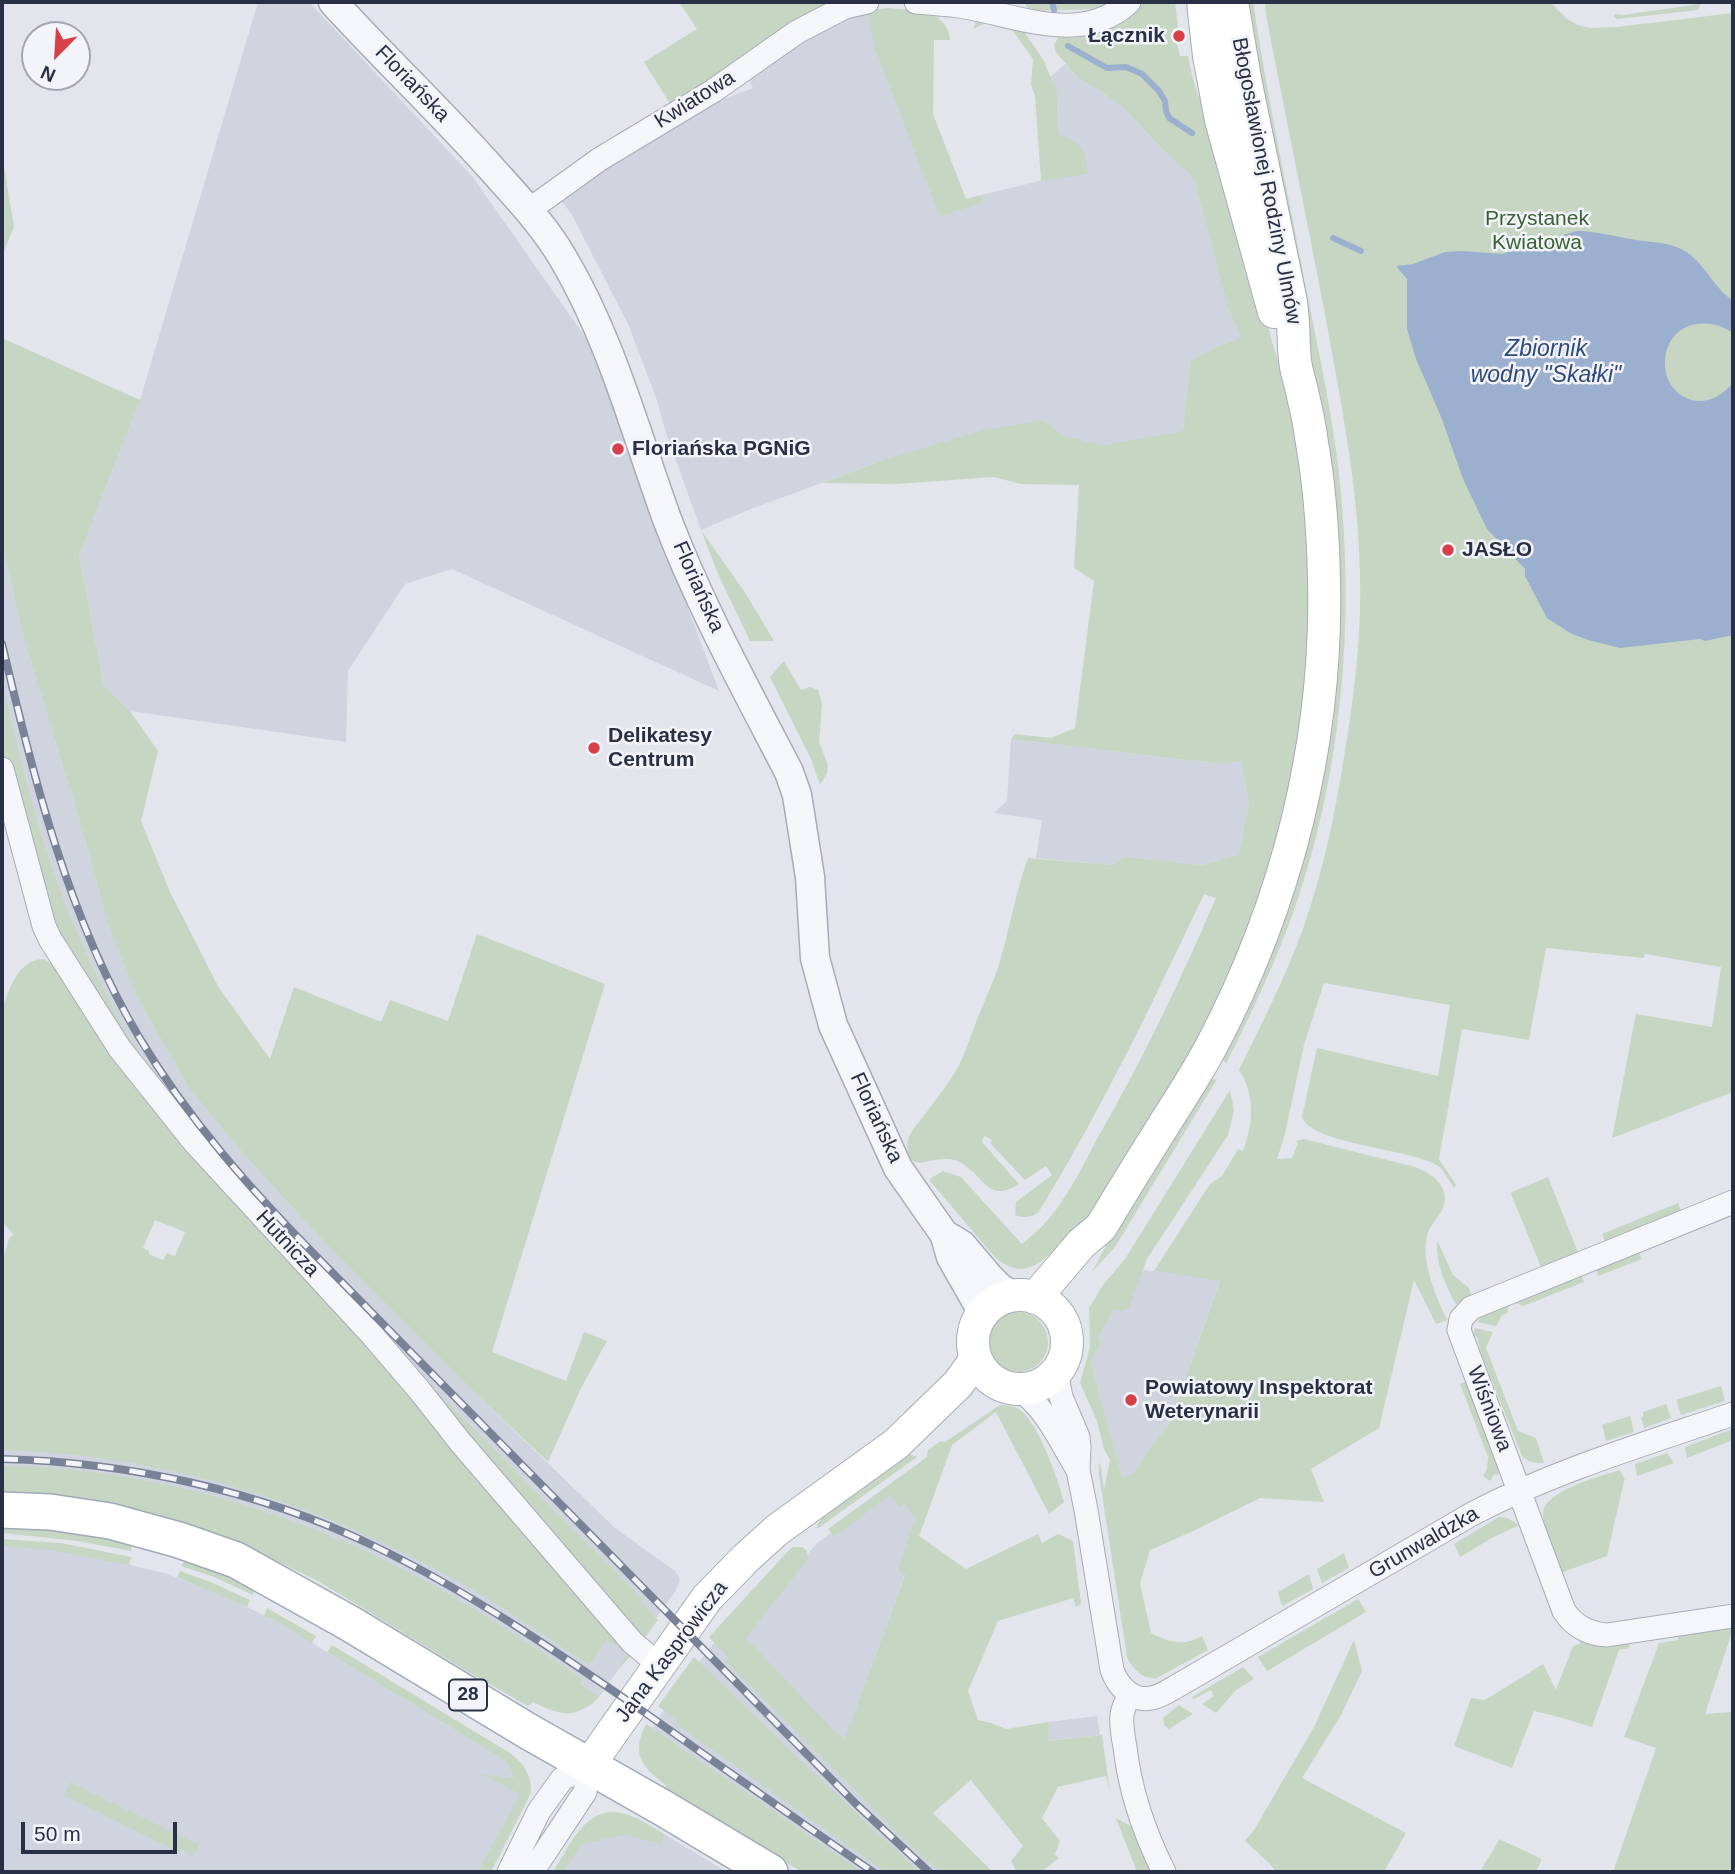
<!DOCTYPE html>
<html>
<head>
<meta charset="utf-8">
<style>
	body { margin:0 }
	#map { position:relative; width:1735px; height:1874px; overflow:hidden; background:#e2e5ec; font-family:Helvetica,sans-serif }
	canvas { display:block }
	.frame { position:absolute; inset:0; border:4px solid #293045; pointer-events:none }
	.north { position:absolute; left:21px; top:21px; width:70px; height:70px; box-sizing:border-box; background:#f2f4f9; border:2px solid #a2a6b1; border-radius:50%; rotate:204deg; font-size:19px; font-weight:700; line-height:28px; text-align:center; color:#293045 }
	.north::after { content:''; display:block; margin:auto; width:24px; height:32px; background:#d93f48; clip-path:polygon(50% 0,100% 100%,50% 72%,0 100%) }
	.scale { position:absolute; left:21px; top:1822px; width:156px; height:32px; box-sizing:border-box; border:4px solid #293045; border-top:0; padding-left:9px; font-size:21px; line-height:24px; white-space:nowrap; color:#293045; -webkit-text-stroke:5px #f2f4f9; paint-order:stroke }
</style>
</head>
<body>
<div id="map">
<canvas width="1735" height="1874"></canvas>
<div class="frame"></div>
<div class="north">N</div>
<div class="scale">50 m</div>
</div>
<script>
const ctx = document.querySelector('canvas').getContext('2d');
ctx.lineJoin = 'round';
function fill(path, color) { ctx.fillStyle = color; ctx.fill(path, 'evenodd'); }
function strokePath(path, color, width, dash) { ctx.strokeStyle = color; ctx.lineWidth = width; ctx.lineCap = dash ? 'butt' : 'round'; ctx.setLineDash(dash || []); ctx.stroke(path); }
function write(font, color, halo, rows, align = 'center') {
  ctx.font = font + ' Helvetica,sans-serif'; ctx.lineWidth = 5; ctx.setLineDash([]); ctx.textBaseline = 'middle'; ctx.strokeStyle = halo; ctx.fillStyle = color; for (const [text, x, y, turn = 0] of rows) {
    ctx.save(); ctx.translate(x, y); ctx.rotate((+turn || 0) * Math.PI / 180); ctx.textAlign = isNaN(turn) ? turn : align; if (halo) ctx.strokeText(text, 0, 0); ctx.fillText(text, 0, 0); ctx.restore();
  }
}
const built = new Path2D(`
	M 258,2 L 309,2 L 472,176 L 588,341 L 719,691 L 452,569 L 405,584 L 348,671 L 346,742 L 130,711 L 104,686 L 79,556 L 140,400 Z
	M 867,10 L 940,217 L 983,201 L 981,195 L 1044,180 L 1058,134 L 1057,94 L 1050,77 L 1065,64 L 1077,77 L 1100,91 L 1124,108 L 1160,147 L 1194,177 L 1228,308 L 1241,338 L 1216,347 L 1190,361 L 1183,432 L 1103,445 L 1063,437 L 1044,420 L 881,461 L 751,509 L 701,530 L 665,430 L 658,403 L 629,326 L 572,215 L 561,200 L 565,192 L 698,109 L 753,88 L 747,75 L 822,27 Z
	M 2,544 L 22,632 L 82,829 L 108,924 L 137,997 L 190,1090 L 247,1158 L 325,1243 L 471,1389 L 615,1528 L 675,1571 L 680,1579 L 676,1590 L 652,1624 L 191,1133 L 73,956 L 2,724 Z
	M 1011,739 L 1178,759 L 1221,763 L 1241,760 L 1249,804 L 1238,855 L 1202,865 L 1125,857 L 1113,865 L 1036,858 L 1042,820 L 994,813 L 1007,801 Z
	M 1137,1269 L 1220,1280 L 1168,1426 L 1156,1439 L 1133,1474 L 1122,1479 L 1091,1363 L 1101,1342 L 1097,1336 Z
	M 2,1434 L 354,1502 L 439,1541 L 598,1635 L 626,1653 L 619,1669 L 599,1697 L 590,1706 L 581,1709 L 259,1536 L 2,1478 Z
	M 952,1445 L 843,1744 L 739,1636 L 817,1543 Z
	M 2,1546 L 72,1551 L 168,1574 L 218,1594 L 273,1619 L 507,1762 L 523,1798 L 485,1872 L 2,1872 Z
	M 721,1634 L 962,1872 L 823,1872 L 649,1734 L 675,1692 Z
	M 1097,1716 L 1100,1735 L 1047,1741 L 1049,1722 Z
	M 583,1828 L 663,1836 L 664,1834 L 727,1872 L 554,1872 Z`);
const green = new Path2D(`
	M 679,2 L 840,2 L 672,107 L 644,62 L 697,29 Z
	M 1024,2 L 1108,2 L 1096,9 L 1029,11 Z
	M 1142,2 L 1175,2 L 1178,28 L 1173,29 L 1180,56 L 1188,56 C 1192,77 1196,94 1206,113 L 1293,413 L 1298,441 L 1310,557 L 1308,671 L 1298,749 L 1276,854 L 1215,1011 L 1098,1211 L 1063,1254 L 1055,1249 C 1035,1270 1016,1278 993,1255 L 930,1181 L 931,1178 L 943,1171 L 961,1177 L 1022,1244 C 1030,1237 1039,1230 1046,1222 C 1068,1198 1086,1159 1102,1130 C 1145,1055 1182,977 1216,898 L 1204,894 C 1153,1002 1101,1111 1038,1213 C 1030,1218 1023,1218 1015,1215 L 1016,1202 L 1052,1175 L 1046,1166 L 1025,1180 L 990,1143 L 992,1140 L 984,1136 L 982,1142 L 1019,1184 C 990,1202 987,1182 966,1166 C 946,1149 919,1169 912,1160 C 908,1155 906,1146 908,1140 C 911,1130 920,1121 926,1113 C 937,1098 950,1082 959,1065 C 967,1049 972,1031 979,1015 C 986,997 995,979 1000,961 C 1010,927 1016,891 1028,858 L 1113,865 L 1125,857 L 1202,865 L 1238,855 L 1249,804 L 1241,761 L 1221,763 L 1178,759 L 1011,739 L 1015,734 L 1051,738 L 1075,728 L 1094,581 L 1074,568 L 1079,485 L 1021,484 L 994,477 L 895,484 L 822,483 L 881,461 L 983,430 L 1044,420 L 1063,436 L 1103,445 L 1183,431 L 1190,361 L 1216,347 L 1241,338 L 1228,308 L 1194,178 L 1160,147 L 1124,108 L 1100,91 L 1077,77 L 1055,51 L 1054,45 L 1060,35 L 1137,8 Z
	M 1242,2 L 1253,2 C 1268,103 1290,203 1309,303 C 1320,357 1331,411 1338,465 C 1356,619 1343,778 1289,924 C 1271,972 1249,1018 1226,1064 L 1222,1058 L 1332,681 Z
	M 1265,2 L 1550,2 L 1567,19 L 1578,25 L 1590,28 L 1617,27 L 1733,13 L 1733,1092 L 1612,1138 L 1636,1014 L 1712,1027 L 1721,967 L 1645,954 L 1644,958 L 1546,948 L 1529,1040 L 1462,1029 L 1439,1159 L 1456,1185 L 1454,1188 C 1449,1181 1445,1171 1438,1166 C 1411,1148 1312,1145 1302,1117 L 1317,1048 L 1438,1076 L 1450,1005 L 1324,983 L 1304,1045 L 1284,1138 L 1277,1159 L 1292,1158 L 1298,1143 L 1296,1141 L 1304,1139 L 1415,1167 C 1433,1173 1454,1190 1441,1212 C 1435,1221 1427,1229 1426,1241 C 1423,1267 1436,1296 1447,1320 L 1436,1324 L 1414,1280 L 1379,1428 L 1311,1469 L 1324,1502 L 1260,1498 L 1191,1532 L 1150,1550 L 1140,1583 L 1151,1633 C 1168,1642 1184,1647 1202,1636 L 1208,1650 L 1157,1678 C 1144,1680 1132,1669 1127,1657 L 1099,1475 L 1099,1462 L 1101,1467 L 1104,1490 L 1110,1460 L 1104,1449 L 1097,1421 L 1080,1383 L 1090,1347 L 1089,1308 L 1103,1285 L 1125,1259 L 1230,1090 L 1234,1110 L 1228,1135 L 1147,1259 L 1129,1308 L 1121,1311 L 1114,1309 L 1098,1337 L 1101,1342 L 1091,1363 L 1122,1478 L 1133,1474 L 1156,1439 L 1168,1426 L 1220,1281 L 1154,1271 L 1210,1184 L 1222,1176 L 1238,1149 L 1243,1151 C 1253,1123 1256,1096 1239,1070 C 1262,1023 1286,976 1304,926 C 1323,871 1335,815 1344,757 C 1354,697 1362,634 1360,573 C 1358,484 1340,397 1324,309 C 1305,211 1285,113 1266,15 Z
	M 1700,4 L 1698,10 L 1617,19 L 1614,16 L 1615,14 L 1623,15 Z
	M 889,8 C 914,11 947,8 950,40 L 934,40 L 933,114 L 966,199 L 981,195 L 983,202 L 940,217 L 874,46 L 867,10 Z
	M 978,17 L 1023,30 L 1044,61 L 1057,93 L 1058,134 C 1083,145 1085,147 1088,174 L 1041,181 L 1035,96 L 1031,85 L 1033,59 L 1010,27 L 986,23 L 973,29 Z
	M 2,154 L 14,227 L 2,256 Z
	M 2,338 L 140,400 L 79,556 L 104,686 L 130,711 L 158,751 L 141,821 L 170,892 L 219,988 L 270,1059 L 294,987 L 381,1022 L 390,1000 L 448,1021 L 477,934 L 605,984 L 492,1352 L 566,1381 L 584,1332 L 607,1341 L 581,1388 L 548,1462 L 471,1389 L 325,1243 L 247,1158 L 190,1090 L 137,997 L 108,924 L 82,829 L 22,632 L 2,544 Z
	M 701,530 L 746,594 L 774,641 L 750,641 L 718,574 Z
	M 784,661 L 801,690 L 810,687 L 818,690 L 822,704 L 819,742 L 828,765 L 827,773 L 820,785 L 811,759 L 770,677 Z
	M 2,680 C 21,765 41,848 75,928 C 89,961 105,993 122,1025 C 128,1037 139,1049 144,1062 C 145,1066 146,1073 146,1078 L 56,932 L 23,833 L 2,749 Z
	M 42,959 L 46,960 L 62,972 L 289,1255 L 632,1654 L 619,1669 L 626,1653 L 606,1640 L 589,1665 C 542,1634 495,1601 445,1574 C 309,1500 156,1454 2,1450 L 2,1262 L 9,1239 L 13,1234 L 2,1221 L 2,1011 C 9,990 16,962 42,959 ZM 155,1220 L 185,1232 L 175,1256 L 167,1253 L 163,1260 L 149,1254 L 149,1251 L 143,1248 Z
	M 1217,1079 L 1115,1247 L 1092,1272 L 1126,1208 L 1209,1080 Z
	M 1548,1177 L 1579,1255 L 1542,1269 L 1511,1194 L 1512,1192 Z
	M 1678,1203 L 1682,1213 L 1606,1243 L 1602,1234 Z
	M 1437,1240 L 1453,1275 L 1469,1288 L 1472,1297 L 1456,1304 C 1444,1283 1436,1264 1437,1240 Z
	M 1637,1248 L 1642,1259 L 1598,1276 L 1596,1265 Z
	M 1580,1272 L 1584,1282 L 1523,1306 C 1517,1303 1514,1302 1508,1307 L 1508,1313 L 1502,1315 L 1496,1326 L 1477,1322 L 1484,1312 Z
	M988 1342a30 30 0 1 1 60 0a30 30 0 1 1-60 0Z
	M 365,1320 L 643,1599 L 641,1602 L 658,1620 L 645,1637 L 643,1638 Z
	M 1475,1328 L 1493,1332 L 1486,1348 L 1518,1431 L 1536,1438 L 1544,1463 L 1530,1462 L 1522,1456 L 1482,1356 L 1477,1337 L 1473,1335 Z
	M 1469,1380 L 1500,1463 L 1498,1475 L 1494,1474 L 1490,1481 L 1483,1476 L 1487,1469 L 1488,1457 L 1460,1384 Z
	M 1721,1386 L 1725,1401 L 1681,1415 L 1676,1400 Z
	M 1666,1404 L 1671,1418 L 1644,1428 L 1641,1418 L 1643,1416 L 1643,1412 Z
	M 1000,1405 C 1006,1405 1012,1406 1017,1408 C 1038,1419 1058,1480 1064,1502 L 1049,1514 L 996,1412 L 952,1445 L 919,1536 L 966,1569 L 1038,1534 L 1042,1543 L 1058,1534 L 1073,1541 L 1081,1604 L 1076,1607 L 1073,1598 L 998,1621 L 968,1691 L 978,1720 L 991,1723 L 1006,1729 L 1049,1722 L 1048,1741 L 1102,1735 L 1110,1792 L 1106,1776 L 1058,1787 L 1042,1818 L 1060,1841 L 1055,1854 L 1059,1858 L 1041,1872 L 1017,1872 L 1011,1861 L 1023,1846 L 971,1780 L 933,1813 L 993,1872 L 941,1872 L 918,1853 L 883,1819 L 725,1661 L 728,1657 L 709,1637 L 789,1550 L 793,1547 L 802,1547 L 807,1551 L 808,1558 L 804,1564 L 746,1638 L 837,1734 L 845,1738 L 905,1575 L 898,1571 L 915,1517 L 905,1504 L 900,1507 L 890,1495 L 834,1537 L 828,1529 L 927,1457 L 928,1450 L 941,1441 L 945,1442 Z
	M 1630,1416 L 1634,1432 L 1606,1441 L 1602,1425 Z
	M 1733,1429 L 1733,1440 L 1687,1458 L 1685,1447 Z
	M 907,1453 L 917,1457 L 817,1529 L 817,1524 L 826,1514 Z
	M 1667,1453 L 1674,1463 L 1637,1476 L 1635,1464 Z
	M 2,1466 C 149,1467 301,1513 429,1583 C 482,1612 532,1646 583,1679 L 580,1684 L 599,1697 C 574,1720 562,1716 533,1702 L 528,1706 L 458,1666 L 318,1581 L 264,1555 L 203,1530 L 2,1494 Z
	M 1620,1470 L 1625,1480 L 1624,1481 L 1607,1556 L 1563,1572 C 1558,1558 1543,1528 1543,1514 C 1543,1491 1601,1476 1620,1470 Z
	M 1499,1517 L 1507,1518 L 1519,1525 L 1492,1538 L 1460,1557 L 1454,1544 Z
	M 2,1525 L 39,1527 L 132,1542 L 131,1551 L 77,1541 L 2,1533 Z
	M 2,1539 L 61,1543 L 131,1557 L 129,1565 L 50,1550 L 2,1546 Z
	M 1344,1553 L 1349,1568 L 1322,1583 L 1317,1569 Z
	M 187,1558 L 219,1570 L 255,1590 L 253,1595 L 214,1577 L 181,1566 Z
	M 180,1571 L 213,1583 L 250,1600 L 247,1607 L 177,1577 Z
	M 1309,1574 L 1313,1589 L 1282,1606 L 1278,1592 Z
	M 1358,1599 L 1366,1612 L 1267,1671 L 1258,1657 Z
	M 267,1608 L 316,1636 L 312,1643 L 273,1619 L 264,1616 Z
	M 1733,1624 L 1733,1629 L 1705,1714 L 1733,1712 L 1733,1872 L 1613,1872 L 1656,1748 L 1624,1737 L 1659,1643 L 1678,1640 L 1678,1637 L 1666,1635 Z
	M 1581,1639 L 1629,1642 L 1630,1645 L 1629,1648 L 1619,1650 L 1592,1727 L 1559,1717 L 1534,1711 L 1512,1768 L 1454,1746 L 1471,1698 L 1485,1700 L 1543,1664 L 1556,1690 L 1573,1646 L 1580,1644 Z
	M 1354,1640 L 1362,1671 L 1341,1715 L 1302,1778 L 1406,1833 L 1384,1872 L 1276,1872 L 1270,1864 L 1245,1841 L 1254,1830 L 1314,1727 Z
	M 332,1645 L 510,1753 C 524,1763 532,1776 531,1793 L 491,1872 L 478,1872 L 520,1794 L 481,1774 L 505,1778 L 514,1778 L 507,1762 L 327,1652 Z
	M 694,1657 L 811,1771 L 919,1872 L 885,1872 L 676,1724 L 678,1721 L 658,1706 Z
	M 1243,1667 L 1254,1679 L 1236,1690 L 1216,1713 L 1202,1704 L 1214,1696 L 1211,1690 L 1194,1699 L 1192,1697 Z
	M 1179,1705 L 1193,1714 L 1169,1729 L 1164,1725 L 1163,1718 Z
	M 646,1724 L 862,1872 L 802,1872 L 664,1789 L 666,1785 C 641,1767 631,1753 646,1724 Z
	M 70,1782 L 199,1845 L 193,1857 L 182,1849 L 180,1853 L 64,1795 Z
	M 608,1812 C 630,1811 646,1823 664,1834 L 662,1844 L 625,1835 L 581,1844 L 564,1872 L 553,1872 C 568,1849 579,1818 608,1812 Z
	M 1116,1818 L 1132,1827 L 1144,1859 L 1151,1872 L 1137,1872 Z
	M 1499,1839 L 1542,1859 L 1536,1872 L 1480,1872 C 1486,1860 1494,1851 1499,1839 Z`);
const water = new Path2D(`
	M 1576,231 C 1597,231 1616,237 1636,240 C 1657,243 1676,242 1693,257 C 1708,271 1717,290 1733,301 L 1733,333 C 1705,314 1667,324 1665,361 C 1663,389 1690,410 1716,397 C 1722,394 1728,388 1733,384 L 1733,635 L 1705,641 L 1700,639 L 1620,648 L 1588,640 L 1570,633 L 1547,618 L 1525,576 L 1525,569 L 1487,529 L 1463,479 L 1442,419 L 1416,359 L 1407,329 L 1407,279 L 1397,267 L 1397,266 L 1413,264 L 1445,252 L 1461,251 L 1502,254 Z`);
const stream = new Path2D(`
	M 1052,2 L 1054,10
	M 1068,46 L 1107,68 L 1126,67 L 1142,74 L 1159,91 L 1165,101 L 1166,111 L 1169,118 L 1192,133
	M 1333,238 L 1361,251`);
const minor = new Path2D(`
	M 916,2 C 930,3 945,4 959,6 C 1014,14 1081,47 1129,2
	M 529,210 L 600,159 L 713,91 L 797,32 L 845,7 L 867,2
	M 2,769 L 44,926 L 50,939 L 120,1049 L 195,1143 L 373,1336 L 420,1391 L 461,1443 L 632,1642 L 659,1665
	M 1733,1202 L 1471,1308 L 1461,1319 L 1459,1330 L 1564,1611 C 1574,1626 1589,1634 1607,1635 L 1733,1616
	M 1056,1371 L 1061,1397 L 1078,1437 L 1079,1448 L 1078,1470 L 1086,1510 L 1112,1670 C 1118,1686 1132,1702 1151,1698 C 1159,1697 1166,1692 1172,1689 L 1472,1514 C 1554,1471 1645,1444 1733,1414
	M 1019,1389 C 1047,1409 1060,1441 1078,1470
	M 1130,1694 C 1127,1701 1123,1707 1122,1715 C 1121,1725 1123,1737 1125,1747 C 1130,1792 1144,1832 1164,1872
	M 509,1872 L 539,1811 L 562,1779 L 589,1765
	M 532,1872 L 585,1792 L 589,1765`);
const tertiary = new Path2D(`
	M 333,2 C 384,58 439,110 490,167 C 516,196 543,224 563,258 C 611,339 635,431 667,519 C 700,606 746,689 789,772 L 797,795 L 810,877 L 815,958 L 833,1025 L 898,1168 L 944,1234 L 962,1245 L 990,1278 L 999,1287 L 1012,1296
	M 946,1240 L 951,1257 L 983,1313`);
const secondary = new Path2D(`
	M 1203,2 L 1209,56 L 1221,120 L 1274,312
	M973 1342a47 47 0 1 1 94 0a47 47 0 1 1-94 0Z
	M 1035,1298 L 1081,1244 L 1101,1227 C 1122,1192 1143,1158 1165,1123 C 1181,1098 1197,1073 1211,1047 C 1287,903 1328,742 1324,579 C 1323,534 1320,488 1312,443 C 1310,427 1307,412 1303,396 C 1301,384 1296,372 1295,360 C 1293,341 1294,322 1291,302 L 1246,84 L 1232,2
	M 589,1765 L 707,1598 L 746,1558 L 777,1530 L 896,1444 L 958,1384 L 976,1359`);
const primary = new Path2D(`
	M 2,1510 L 50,1512 L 110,1521 L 179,1540 L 236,1560 L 349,1623 L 526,1730 L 663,1808 L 770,1872`);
const rail = new Path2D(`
	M 2,644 C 34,778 67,916 139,1037 C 188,1119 251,1190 318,1258 L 856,1804 L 929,1872
	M 2,1459 C 129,1462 260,1491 374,1546 C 470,1592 557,1652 644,1712 C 720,1766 796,1819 873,1872`);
const markers = [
	[1179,36,7,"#d93f48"],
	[618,449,7,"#d93f48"],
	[1448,550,7,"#d93f48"],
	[594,748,7,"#d93f48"],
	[1131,1400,7,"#d93f48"]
];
const shields = [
	[468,1695,38]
];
const shieldNames = [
	["28",468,1695]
];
const poiNames = [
	["Łącznik",1165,36,"right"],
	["Floriańska PGNiG",632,449],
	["JASŁO",1462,550],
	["Delikatesy",608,736],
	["Centrum",608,760],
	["Powiatowy Inspektorat",1145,1388],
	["Weterynarii",1145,1412]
];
const streetNames = [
	["Floriańska",412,84,46],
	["Kwiatowa",695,100,-32],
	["Błogosławionej Rodziny Ulmów",1266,181,79],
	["Floriańska",698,587,66],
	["Floriańska",876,1118,65],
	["Hutnicza",287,1244,47],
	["Wiśniowa",1489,1409,69],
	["Grunwaldzka",1424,1543,-30],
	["Jana Kasprowicza",672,1652,-53]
];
const parkNames = [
	["Przystanek",1537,219],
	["Kwiatowa",1537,243]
];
const waterNames = [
	["Zbiornik",1546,350],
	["wodny \"Skałki\"",1546,376]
];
fill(built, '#d0d4de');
fill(green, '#c6d6c3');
fill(water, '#9bafce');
strokePath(stream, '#9bafce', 6);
strokePath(minor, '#a7abb7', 25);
strokePath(tertiary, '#a7abb7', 31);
strokePath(secondary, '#a7abb7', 34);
strokePath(primary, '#a1a8b8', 38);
strokePath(minor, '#f5f6f9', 23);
strokePath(tertiary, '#f5f6f9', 28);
strokePath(secondary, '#fff', 32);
strokePath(primary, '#fff', 35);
strokePath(rail, '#7a8297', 8);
strokePath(rail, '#f2f4f9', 5, [16]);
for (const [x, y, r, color] of markers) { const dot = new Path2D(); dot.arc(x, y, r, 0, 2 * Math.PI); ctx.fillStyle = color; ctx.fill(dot); strokePath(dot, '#f2f4f9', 2.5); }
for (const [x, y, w] of shields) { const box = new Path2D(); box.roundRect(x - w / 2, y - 15.5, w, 31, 5); ctx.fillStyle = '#f2f4f9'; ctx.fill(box); strokePath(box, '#293045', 2); }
write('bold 19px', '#293045', null, shieldNames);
write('bold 21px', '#293045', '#f2f4f9', poiNames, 'left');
write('21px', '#293045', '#f2f4f9', streetNames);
write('21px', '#396235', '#f2f4f9', parkNames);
write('italic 23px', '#2f4b7d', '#f2f4f9', waterNames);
</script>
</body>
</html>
